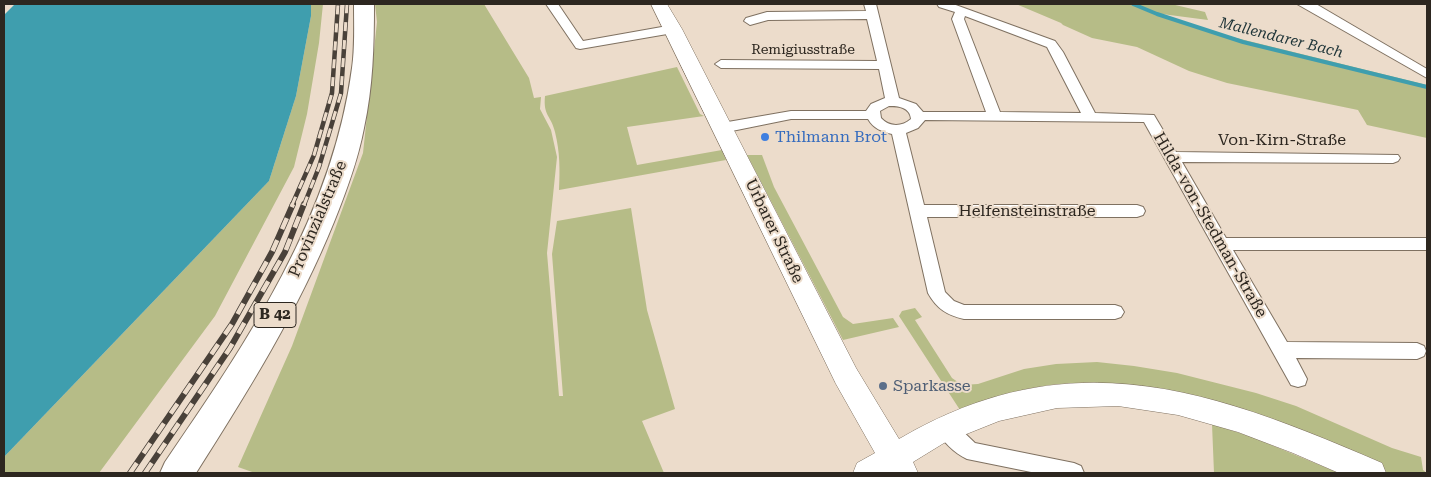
<!DOCTYPE html>
<html>
<head>
<meta charset="utf-8">
<style>
	body { margin:0 }
	#map { position:relative; width:1431px; height:477px; overflow:hidden; background:#ecdccb; font-family:"Roboto Serif",serif }
	canvas { display:block }
	.frame { position:absolute; inset:0; border:5px solid #2d2720; pointer-events:none }
</style>
</head>
<body>
<div id="map">
<canvas width="1431" height="477"></canvas>
<div class="frame"></div>
</div>
<script>
const ctx = document.querySelector('canvas').getContext('2d');
ctx.lineJoin = 'round';
function fill(path, color) { ctx.fillStyle = color; ctx.fill(path, 'evenodd'); }
function strokePath(path, color, width, dash) { ctx.strokeStyle = color; ctx.lineWidth = width; ctx.lineCap = dash ? 'butt' : 'round'; ctx.setLineDash(dash || []); ctx.stroke(path); }
function write(font, color, halo, rows, align = 'center') {
  ctx.font = font + ' "Roboto Serif",serif'; ctx.lineWidth = 4; ctx.setLineDash([]); ctx.textBaseline = 'middle'; ctx.strokeStyle = halo; ctx.fillStyle = color; for (const [text, x, y, turn = 0] of rows) {
    ctx.save(); ctx.translate(x, y); ctx.rotate((+turn || 0) * Math.PI / 180); ctx.textAlign = isNaN(turn) ? turn : align; if (halo) ctx.strokeText(text, 0, 0); ctx.fillText(text, 0, 0); ctx.restore();
  }
}
const green = new Path2D(`
	M 311,4 L 323,4 L 319,43 L 307,114 L 294,167 L 215,316 L 99,473 L 4,473 L 4,457 L 269,181 L 296,96 L 311,16 Z
	M 375,4 L 484,4 L 529,78 L 534,98 L 541,97 L 540,109 L 551,130 L 557,157 L 547,253 L 559,396 L 563,396 L 552,254 L 557,221 L 631,208 L 647,310 L 675,409 L 642,421 L 664,473 L 255,473 L 238,467 L 292,346 L 363,153 L 377,22 Z
	M 1016,4 L 1171,4 L 1205,12 L 1208,20 L 1162,14 L 1204,30 L 1427,85 L 1427,138 L 1367,125 L 1358,110 L 1227,83 L 1189,71 L 1137,47 L 1092,38 L 1063,25 L 1061,23 Z
	M 677,67 L 700,114 L 704,116 L 627,127 L 637,165 L 722,150 L 726,160 L 559,190 C 560,170 560,152 555,132 C 551,115 543,116 545,96 Z
	M 747,155 L 762,155 L 774,187 L 843,317 L 853,324 L 893,318 L 899,327 L 843,340 Z
	M 915,308 L 922,317 L 915,320 L 952,378 L 962,385 L 978,384 L 1024,369 L 1056,364 L 1097,362 L 1134,366 L 1177,373 L 1256,393 L 1296,406 L 1392,448 L 1421,457 L 1423,470 L 1427,473 L 1388,473 L 1140,386 C 1069,378 1027,384 960,410 L 899,316 L 902,311 Z
	M 1212,424 L 1252,437 L 1339,473 L 1214,473 Z`);
const water = new Path2D(`
	M 15,4 L 311,4 L 311,16 L 296,96 L 269,181 L 4,457 L 4,15 Z`);
const stream = new Path2D(`
	M 1133,4 L 1157,14 L 1243,42 L 1427,87`);
const street = new Path2D(`
	M 546,4 L 558,4 L 583,41 L 673,25 L 679,29 L 673,33 L 580,49 L 576,48 Z
	M 864,4 L 876,4 L 899,98 L 916,104 L 923,112 L 986,112 L 952,19 L 955,12 L 939,7 L 937,4 L 953,4 L 1055,41 L 1063,52 L 1095,113 L 1154,115 L 1176,152 L 1398,155 L 1400,158 L 1398,161 L 1393,163 L 1182,162 L 1226,238 L 1427,238 L 1427,250 L 1233,250 L 1287,342 L 1417,343 L 1424,346 L 1426,351 L 1424,356 L 1417,359 L 1296,358 L 1307,379 L 1305,385 L 1298,387 L 1291,385 L 1144,122 L 925,120 L 918,128 L 906,133 L 924,205 L 1137,205 L 1143,207 L 1145,211 L 1143,215 L 1137,217 L 927,217 L 945,292 L 954,301 L 964,305 L 1115,305 L 1121,307 L 1124,312 L 1121,317 L 1115,319 L 964,319 C 947,315 937,309 928,293 L 892,134 C 881,131 874,129 868,119 L 791,119 L 722,133 L 717,131 L 715,128 L 717,125 L 722,123 L 791,111 L 866,111 L 871,104 L 885,98 L 879,69 L 721,68 L 715,64 L 721,60 L 877,61 L 867,19 L 768,20 L 750,25 L 744,21 L 746,18 L 767,12 L 866,11 ZM 965,16 L 1047,47 L 1081,113 L 1000,112 L 964,19 ZM 889,106 C 898,106 910,107 911,119 C 902,127 889,127 881,118 L 880,111 Z
	M 1297,4 L 1316,4 L 1427,69 L 1427,78 Z
	M 946,419 L 953,422 L 975,443 L 1074,463 L 1081,466 L 1084,473 L 1036,473 L 967,459 C 954,453 942,441 936,428 L 939,422 Z`);
const secondary = new Path2D(`
	M 651,4 L 667,4 L 682,29 L 856,368 L 899,439 C 1071,338 1213,390 1382,463 L 1386,473 L 1339,473 L 1293,453 L 1238,432 L 1178,415 L 1118,406 L 1057,408 L 999,421 L 944,443 L 913,462 L 918,473 L 853,473 L 857,463 L 875,453 L 836,384 Z`);
const primary = new Path2D(`
	M 354,4 L 374,4 C 374,47 373,86 364,128 C 358,160 346,192 334,222 C 298,311 247,393 196,473 L 160,473 L 165,462 C 248,341 332,217 352,68 C 355,48 354,25 354,4 Z`);
const railFar1 = new Path2D(`
	M 292,205 L 314,155 L 332,93 L 338,4
	M 304,205 L 319,167 L 341,93 L 347,4`);
const rail = new Path2D(`
	M 130,473 L 232,324 L 272,252 L 293,204
	M 145,473 L 230,348 L 285,252 L 304,204`);
const markers = [
	[765,137,5,"#3f7fe0"],
	[883,386,5,"#5c6f8a"]
];
const farStreetnames = [
	["Remigiusstraße",803,50]
];
const farWaternames = [
	["Mallendarer Bach",1281,38,14]
];
const shields = [
	[275,315,42]
];
const shieldNames = [
	["B 42",275,315]
];
const shopNames = [
	["Thilmann Brot",775,137]
];
const streetNames = [
	["Von-Kirn-Straße",1282,140],
	["Helfensteinstraße",1027,211],
	["Provinzialstraße",318,219,-67],
	["Hilda-von-Stedman-Straße",1210,225,60],
	["Urbarer Straße",774,231,64]
];
const serviceNames = [
	["Sparkasse",893,386]
];
fill(green, '#b6bc87');
fill(water, '#3f9eae');
strokePath(stream, '#3f9eae', 4);
strokePath(street, '#7f7161', 2);
strokePath(secondary, '#7f7161', 1);
strokePath(primary, '#7f7161', 2);
fill(street, '#fff');
fill(secondary, '#fff');
fill(primary, '#fff');
strokePath(railFar1, '#494139', 4.5);
strokePath(rail, '#494139', 6);
strokePath(railFar1, '#ecdccb', 3, [9]);
strokePath(rail, '#ecdccb', 4.5, [12]);
for (const [x, y, r, color] of markers) { const dot = new Path2D(); dot.arc(x, y, r, 0, 2 * Math.PI); ctx.fillStyle = color; ctx.fill(dot); strokePath(dot, '#ecdccb', 2); }
write('14px', '#2d2720', '#ecdccb', farStreetnames);
write('italic 15px', '#1d3337', '#ecdccb', farWaternames);
for (const [x, y, w] of shields) { const box = new Path2D(); box.roundRect(x - w / 2, y - 12.5, w, 25, 4); ctx.fillStyle = '#ecdccb'; ctx.fill(box); strokePath(box, '#2d2720', 1); }
write('bold 15px', '#2d2720', null, shieldNames);
write('16px', '#366cbe', '#ecdccb', shopNames, 'left');
write('16px', '#2d2720', '#ecdccb', streetNames);
write('16px', '#4e5e75', '#ecdccb', serviceNames, 'left');
</script>
</body>
</html>
